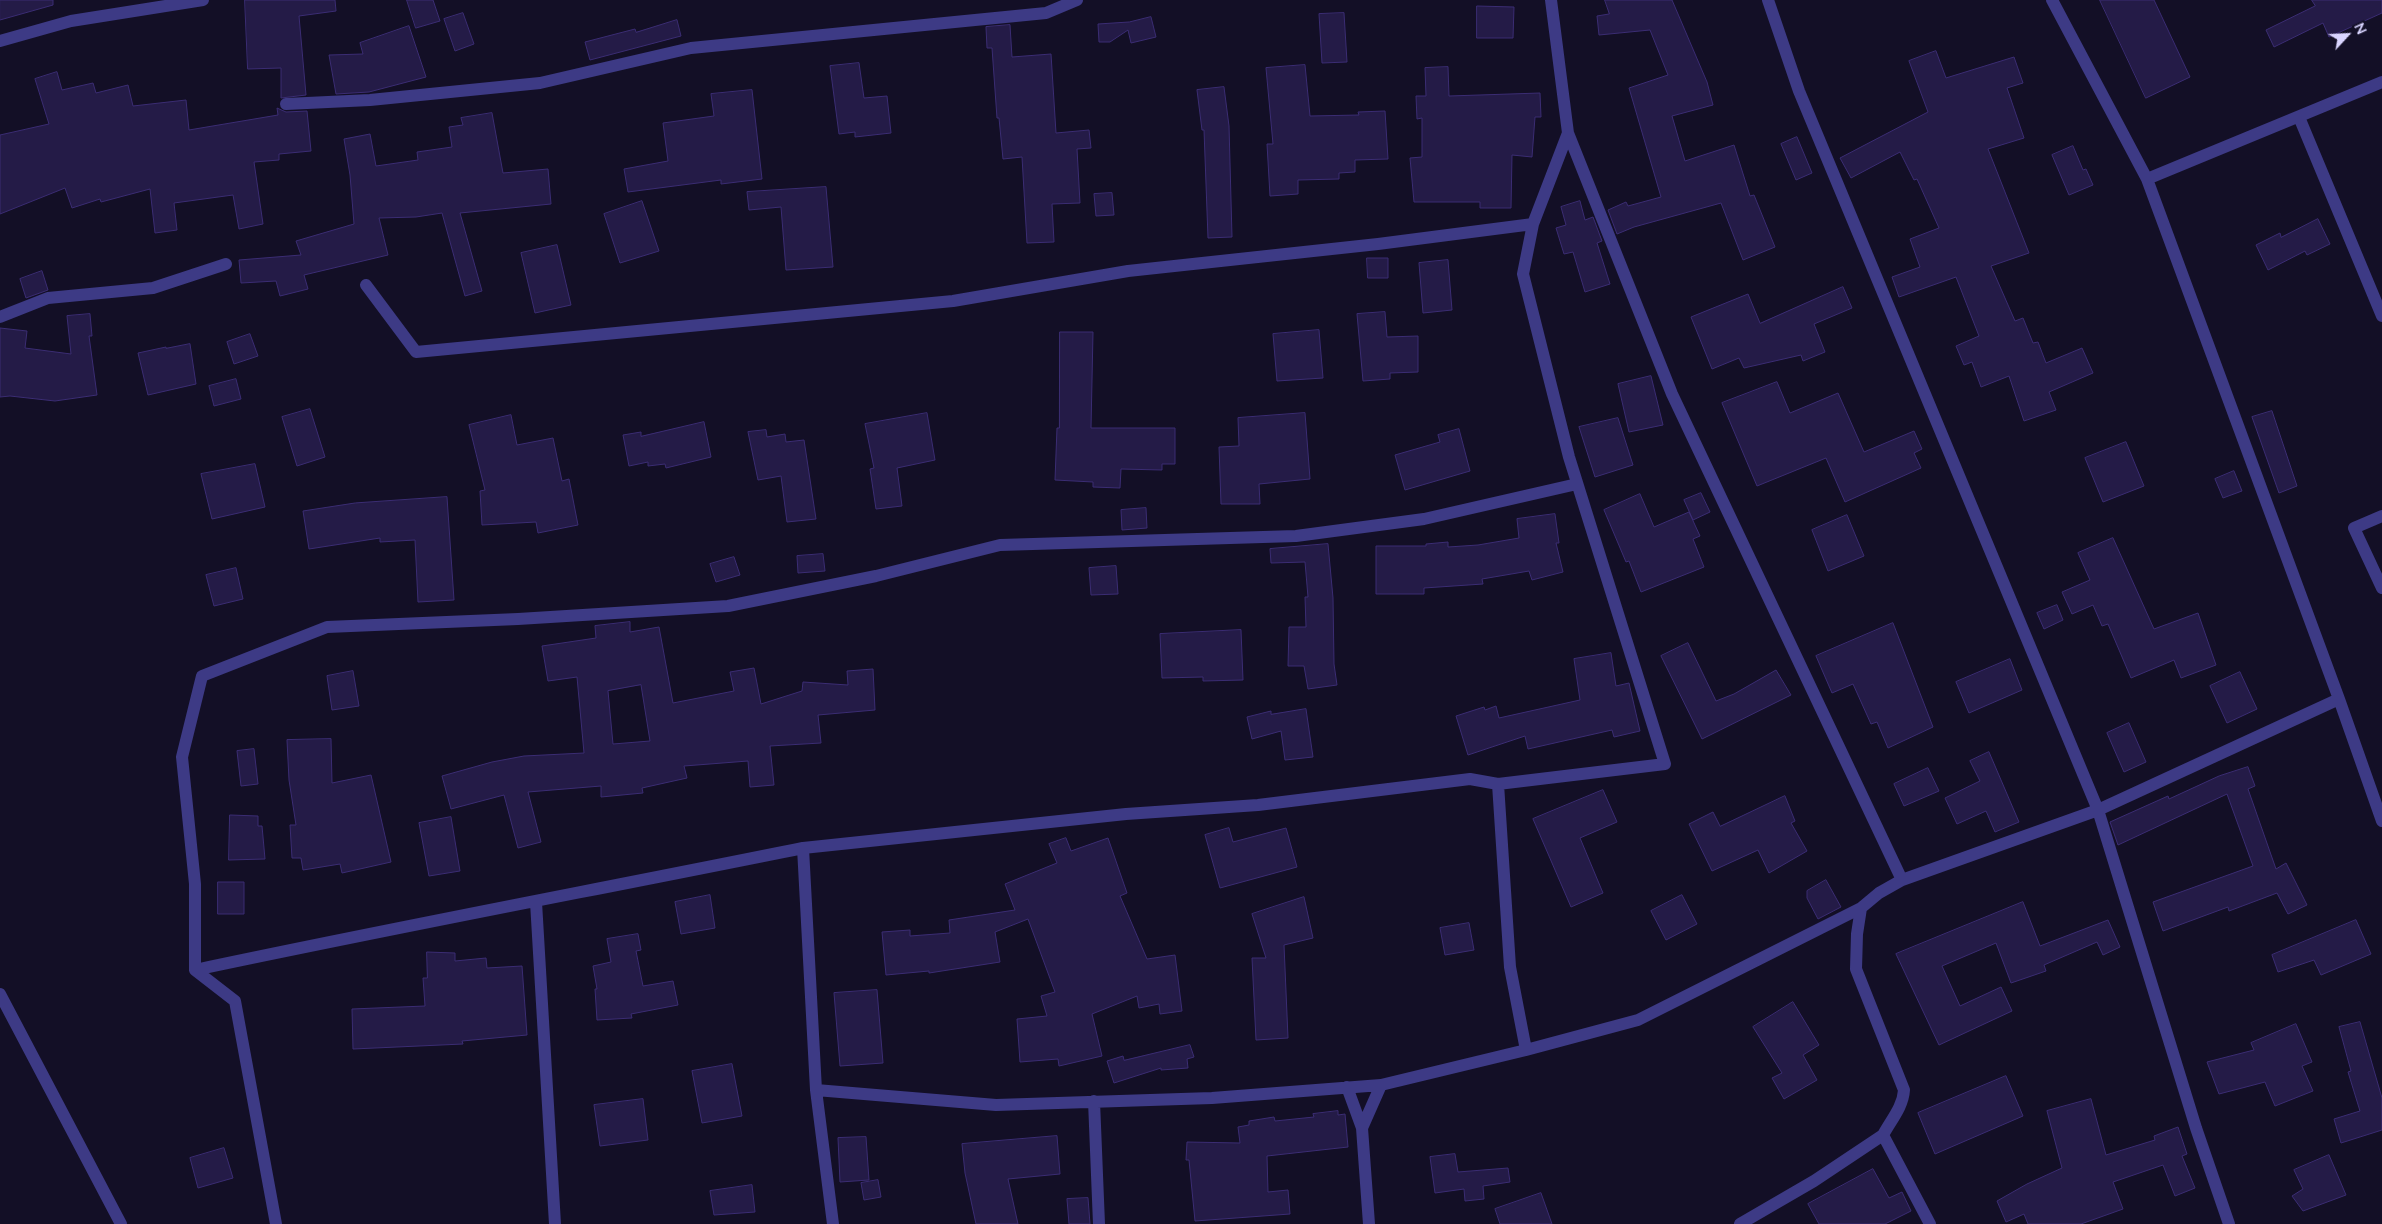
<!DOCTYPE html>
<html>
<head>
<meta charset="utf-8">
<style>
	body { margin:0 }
	#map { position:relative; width:2382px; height:1224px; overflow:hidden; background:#130f26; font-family:Lato,sans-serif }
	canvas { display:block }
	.north { position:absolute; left:2322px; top:10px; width:50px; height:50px; -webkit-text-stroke:4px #130f26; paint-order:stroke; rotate:65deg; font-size:14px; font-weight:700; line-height:20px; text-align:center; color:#d9d4ff }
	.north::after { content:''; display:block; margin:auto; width:18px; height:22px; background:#d9d4ff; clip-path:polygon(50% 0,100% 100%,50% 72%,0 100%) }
</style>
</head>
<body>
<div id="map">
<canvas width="2382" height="1224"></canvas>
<div class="north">N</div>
</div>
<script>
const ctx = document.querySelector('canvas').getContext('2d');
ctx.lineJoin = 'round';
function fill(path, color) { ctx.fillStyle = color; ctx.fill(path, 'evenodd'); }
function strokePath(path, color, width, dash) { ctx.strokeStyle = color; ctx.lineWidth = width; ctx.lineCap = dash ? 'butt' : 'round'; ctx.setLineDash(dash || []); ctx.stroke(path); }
const building = new Path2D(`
	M 0,0 L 53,0 L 53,5 L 0,20 Z
	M 245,0 L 335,0 L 336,11 L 299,16 L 306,95 L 281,98 L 281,68 L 248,69 Z
	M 407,0 L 433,0 L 440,21 L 416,28 Z
	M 1605,0 L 1672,0 L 1707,82 L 1713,105 L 1672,116 L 1685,161 L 1734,145 L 1750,196 L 1754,195 L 1775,247 L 1743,260 L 1721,203 L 1634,227 L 1617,234 L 1608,210 L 1626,202 L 1628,206 L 1661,197 L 1629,88 L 1668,75 L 1650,30 L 1599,35 L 1597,16 L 1609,14 Z
	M 2100,0 L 2154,0 L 2190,77 L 2146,98 Z
	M 2312,0 L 2382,0 L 2382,13 L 2329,37 L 2323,23 L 2274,47 L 2266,30 L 2315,6 Z
	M 1477,6 L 1514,7 L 1513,38 L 1477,38 Z
	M 463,13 L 474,44 L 455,51 L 444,19 Z
	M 1344,13 L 1347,62 L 1322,63 L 1319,14 Z
	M 1151,17 L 1156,37 L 1131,43 L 1128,30 L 1110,42 L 1099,42 L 1098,24 L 1129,22 Z
	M 677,20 L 681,36 L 590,60 L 585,42 L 635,29 L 636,32 Z
	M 1010,25 L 1012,57 L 1051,54 L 1056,133 L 1089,130 L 1091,148 L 1077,149 L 1080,203 L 1052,204 L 1054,242 L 1027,243 L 1022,157 L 1003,159 L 999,118 L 997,118 L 992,48 L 987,48 L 986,27 Z
	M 409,26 L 426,77 L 369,92 L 336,94 L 329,55 L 363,54 L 360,43 Z
	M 1936,51 L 1946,78 L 2014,57 L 2023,83 L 2007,88 L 2024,138 L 1988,149 L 2029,253 L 1991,266 L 2015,321 L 2023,318 L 2033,343 L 2038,342 L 2046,363 L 2082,348 L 2093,373 L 2049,392 L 2056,410 L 2024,421 L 2009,376 L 1981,387 L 1972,362 L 1964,365 L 1956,346 L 1979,336 L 1956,277 L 1899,297 L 1892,277 L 1920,267 L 1910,239 L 1939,228 L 1917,179 L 1914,180 L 1900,152 L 1851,178 L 1840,158 L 1928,112 L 1909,61 Z
	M 859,63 L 864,98 L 887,96 L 891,133 L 855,137 L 855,132 L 839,134 L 830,66 Z
	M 1305,65 L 1310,116 L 1359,115 L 1358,112 L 1385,111 L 1388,159 L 1355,160 L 1355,172 L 1339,173 L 1339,179 L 1298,180 L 1298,194 L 1270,196 L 1267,144 L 1273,144 L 1266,68 Z
	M 1448,67 L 1449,96 L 1540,93 L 1541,117 L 1535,117 L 1532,157 L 1512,155 L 1511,208 L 1480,208 L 1480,202 L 1414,202 L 1410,158 L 1422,157 L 1422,118 L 1417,119 L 1416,96 L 1426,96 L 1425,68 Z
	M 57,72 L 62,90 L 93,83 L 96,93 L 128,85 L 133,106 L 186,100 L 189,130 L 278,115 L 277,108 L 286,112 L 307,111 L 311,151 L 279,154 L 279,160 L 254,162 L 263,224 L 239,229 L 233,195 L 174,203 L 177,230 L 155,233 L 150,189 L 101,202 L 100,199 L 72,208 L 65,188 L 0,214 L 0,135 L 49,124 L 35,79 Z
	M 1224,87 L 1229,126 L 1232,237 L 1208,238 L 1204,130 L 1202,130 L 1197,90 Z
	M 752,90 L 762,179 L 721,184 L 721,180 L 628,192 L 624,169 L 668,161 L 663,123 L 714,116 L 711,94 Z
	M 492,113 L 503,173 L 548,169 L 551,204 L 460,213 L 482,291 L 465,296 L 442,213 L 416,217 L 379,218 L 388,255 L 304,275 L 308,289 L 280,296 L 276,281 L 241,283 L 239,260 L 301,255 L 296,241 L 354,224 L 350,175 L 344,139 L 370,134 L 376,166 L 418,160 L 417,152 L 452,147 L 449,127 L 463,125 L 461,118 Z
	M 1797,137 L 1812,173 L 1796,180 L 1781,144 Z
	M 2073,146 L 2083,170 L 2086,169 L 2093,185 L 2069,195 L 2052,155 Z
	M 826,187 L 833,267 L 786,270 L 781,207 L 749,210 L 747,192 Z
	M 1112,193 L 1114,215 L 1096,216 L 1094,194 Z
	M 642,201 L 659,251 L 620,263 L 604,214 Z
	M 1580,201 L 1585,220 L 1593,217 L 1602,241 L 1597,243 L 1610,284 L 1585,292 L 1573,252 L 1564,254 L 1556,228 L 1566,225 L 1561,207 Z
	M 2318,219 L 2330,244 L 2307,255 L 2305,251 L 2268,270 L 2256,245 L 2280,233 L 2281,237 Z
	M 557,245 L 571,305 L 535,313 L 521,253 Z
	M 1367,258 L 1388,258 L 1388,278 L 1368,278 Z
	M 1448,260 L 1452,310 L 1423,313 L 1419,263 Z
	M 42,271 L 48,290 L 26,298 L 20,279 Z
	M 1843,287 L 1852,308 L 1814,324 L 1825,352 L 1803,361 L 1801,355 L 1744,368 L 1739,358 L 1712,369 L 1691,317 L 1748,294 L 1760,323 Z
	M 1385,312 L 1387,337 L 1418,336 L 1418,372 L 1390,373 L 1390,379 L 1363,381 L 1357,314 Z
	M 90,314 L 92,336 L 89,336 L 97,395 L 55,401 L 10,396 L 0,397 L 0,328 L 27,331 L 25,348 L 71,354 L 67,316 Z
	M 1319,330 L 1323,378 L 1277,381 L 1273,334 Z
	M 1060,332 L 1093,332 L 1091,428 L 1175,428 L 1175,464 L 1162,464 L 1162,470 L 1121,469 L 1120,488 L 1093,487 L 1093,482 L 1055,480 L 1057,428 L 1059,428 Z
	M 250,334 L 258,356 L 234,364 L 227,342 Z
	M 190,344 L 196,384 L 148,395 L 138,353 L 166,347 L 166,348 Z
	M 1651,376 L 1663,425 L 1629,432 L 1618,384 Z
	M 236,379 L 241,399 L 214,406 L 209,386 Z
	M 1777,382 L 1790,413 L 1838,393 L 1864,452 L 1914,431 L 1922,449 L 1914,453 L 1921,468 L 1845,502 L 1826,458 L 1757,486 L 1722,403 Z
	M 310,409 L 325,457 L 297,466 L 282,417 Z
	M 2272,411 L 2297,486 L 2279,493 L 2252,417 Z
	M 927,413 L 935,460 L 897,468 L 902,506 L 876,509 L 870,469 L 874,468 L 865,424 Z
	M 1305,413 L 1310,479 L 1259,484 L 1260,504 L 1221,504 L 1219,447 L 1239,446 L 1238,418 Z
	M 511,415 L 517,445 L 553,438 L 562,481 L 569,479 L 578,525 L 538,533 L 536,522 L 482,525 L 480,491 L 485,490 L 469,425 Z
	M 1618,418 L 1633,465 L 1595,477 L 1579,427 Z
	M 704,422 L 711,457 L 666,468 L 665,464 L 648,466 L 648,462 L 629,466 L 623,435 L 641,432 L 641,436 Z
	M 1459,429 L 1470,471 L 1405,490 L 1395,455 L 1440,442 L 1438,435 Z
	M 766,430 L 767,437 L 785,434 L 786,442 L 804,440 L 816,519 L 787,522 L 781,476 L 758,480 L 748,432 Z
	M 2126,442 L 2144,486 L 2103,502 L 2085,458 Z
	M 255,464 L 265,507 L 212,519 L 201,474 Z
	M 2234,471 L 2242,491 L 2223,498 L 2215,479 Z
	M 1701,493 L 1710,512 L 1693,520 L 1684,500 Z
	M 1640,494 L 1654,527 L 1689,512 L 1700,536 L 1693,539 L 1704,567 L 1641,592 L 1629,561 L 1626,562 L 1604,510 Z
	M 447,497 L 454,600 L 418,602 L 415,540 L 380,542 L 380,538 L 309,549 L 303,511 L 355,503 Z
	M 1146,508 L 1147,528 L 1122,530 L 1121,510 Z
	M 1555,514 L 1559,543 L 1556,543 L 1563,572 L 1532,580 L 1529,571 L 1482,579 L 1483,584 L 1424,588 L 1424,594 L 1376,594 L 1376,546 L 1426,546 L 1426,544 L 1448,542 L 1448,547 L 1478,545 L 1519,538 L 1517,519 Z
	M 1847,515 L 1864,556 L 1828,571 L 1812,530 Z
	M 2113,538 L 2154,629 L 2198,613 L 2216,665 L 2181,678 L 2174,660 L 2131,678 L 2108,624 L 2102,626 L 2093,605 L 2072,614 L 2062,592 L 2090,580 L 2078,553 Z
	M 1328,544 L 1333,598 L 1334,664 L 1337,685 L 1308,689 L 1304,666 L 1288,666 L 1289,627 L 1306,627 L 1305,597 L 1308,597 L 1305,562 L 1271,563 L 1270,549 Z
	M 823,554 L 825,571 L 798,573 L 797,556 Z
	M 734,557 L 740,575 L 716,582 L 710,564 Z
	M 1116,566 L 1118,594 L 1091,595 L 1089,568 Z
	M 236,568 L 243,599 L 214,606 L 206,575 Z
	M 2057,605 L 2063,620 L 2044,629 L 2037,613 Z
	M 630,622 L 630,632 L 659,627 L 673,703 L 734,691 L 730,672 L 754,668 L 761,704 L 802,691 L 803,682 L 848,685 L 847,671 L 873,669 L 875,710 L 818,715 L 821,743 L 770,746 L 774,785 L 750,787 L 748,761 L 684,766 L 687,778 L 642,788 L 643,793 L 601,797 L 601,786 L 528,792 L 541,842 L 518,848 L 504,795 L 451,809 L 442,776 L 492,762 L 524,756 L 584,753 L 577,677 L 548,681 L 542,646 L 596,638 L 595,626 ZM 641,685 L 650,741 L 613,744 L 608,691 Z
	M 1893,623 L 1933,727 L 1888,748 L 1877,722 L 1871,724 L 1853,684 L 1832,693 L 1816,656 Z
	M 1241,630 L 1243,680 L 1203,681 L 1203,677 L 1162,678 L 1160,634 Z
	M 1688,643 L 1716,701 L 1734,694 L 1776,670 L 1791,695 L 1702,739 L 1661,656 Z
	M 1611,653 L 1616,686 L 1629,683 L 1640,731 L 1614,737 L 1612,730 L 1528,749 L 1525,736 L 1468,755 L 1456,716 L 1484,707 L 1485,710 L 1496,706 L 1499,718 L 1580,700 L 1574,659 Z
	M 2010,659 L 2022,690 L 1969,713 L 1956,682 Z
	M 353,671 L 359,706 L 332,710 L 327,676 Z
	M 2240,672 L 2257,709 L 2227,723 L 2210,686 Z
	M 1306,709 L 1313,757 L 1285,760 L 1281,731 L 1252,739 L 1247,717 L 1271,711 L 1271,714 Z
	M 2129,723 L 2146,762 L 2124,772 L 2107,733 Z
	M 331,739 L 332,783 L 371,775 L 391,862 L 342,873 L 340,864 L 303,870 L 301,858 L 292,858 L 290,825 L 296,825 L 289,780 L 287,740 Z
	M 254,749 L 258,784 L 241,786 L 237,751 Z
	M 1989,752 L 2019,822 L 1995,832 L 1986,811 L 1957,824 L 1945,798 L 1980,781 L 1970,761 Z
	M 2248,767 L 2255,786 L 2248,789 L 2276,869 L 2286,863 L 2307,905 L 2288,914 L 2277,893 L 2229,911 L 2228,907 L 2163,931 L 2153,902 L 2253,866 L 2227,794 L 2118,845 L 2110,822 L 2168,796 L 2169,799 L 2219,776 Z
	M 1928,768 L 1939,791 L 1904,806 L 1894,784 Z
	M 1603,790 L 1617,822 L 1580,838 L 1603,893 L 1571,907 L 1533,819 Z
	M 1785,796 L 1795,821 L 1791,823 L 1807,851 L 1769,873 L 1758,850 L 1712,871 L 1689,824 L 1713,812 L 1720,826 Z
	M 230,815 L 258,816 L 258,826 L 262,826 L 265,859 L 229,860 Z
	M 451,817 L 460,871 L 429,876 L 419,823 Z
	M 1229,828 L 1233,842 L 1286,828 L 1297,867 L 1220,888 L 1205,835 Z
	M 1066,838 L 1071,851 L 1108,838 L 1127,893 L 1120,896 L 1147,959 L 1175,955 L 1182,1011 L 1160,1014 L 1159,1004 L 1139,1008 L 1137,996 L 1092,1014 L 1102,1056 L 1059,1066 L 1058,1059 L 1020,1062 L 1017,1019 L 1047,1016 L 1041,996 L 1055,992 L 1028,919 L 995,932 L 1000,962 L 929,973 L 929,971 L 886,975 L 882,932 L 910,930 L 910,936 L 950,933 L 949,920 L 1015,910 L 1005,884 L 1057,863 L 1049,844 Z
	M 1826,880 L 1841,907 L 1818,919 L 1807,898 L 1807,891 Z
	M 218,882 L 244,882 L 244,914 L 218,914 Z
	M 710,895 L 715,928 L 681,934 L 675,902 Z
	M 1682,895 L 1697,924 L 1666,940 L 1651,911 Z
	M 1304,897 L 1313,938 L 1284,945 L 1288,1038 L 1256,1040 L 1252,958 L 1266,958 L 1252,914 Z
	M 2023,902 L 2040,946 L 2108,920 L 2120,947 L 2103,955 L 2097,942 L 2044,965 L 2046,971 L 2011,983 L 1996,943 L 1942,966 L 1960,1006 L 2001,987 L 2012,1011 L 1939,1045 L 1896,954 Z
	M 2356,920 L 2371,954 L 2321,975 L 2314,960 L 2278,972 L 2272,955 Z
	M 1469,923 L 1474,950 L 1445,955 L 1440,928 Z
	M 638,934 L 641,950 L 636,951 L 643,986 L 673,981 L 678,1005 L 631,1014 L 632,1018 L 597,1020 L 595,989 L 597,989 L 593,966 L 611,962 L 607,939 Z
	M 427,952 L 455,953 L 455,961 L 486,958 L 487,968 L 522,966 L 527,1035 L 462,1041 L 463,1044 L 353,1049 L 352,1009 L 425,1006 L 423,978 L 427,978 Z
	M 877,990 L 883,1063 L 840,1066 L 834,993 Z
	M 1793,1002 L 1819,1045 L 1803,1055 L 1817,1080 L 1784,1099 L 1772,1078 L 1782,1073 L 1753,1027 Z
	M 2360,1022 L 2382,1098 L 2382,1130 L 2341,1143 L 2334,1119 L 2360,1111 L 2348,1072 L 2351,1071 L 2339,1027 Z
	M 2296,1024 L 2312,1062 L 2302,1066 L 2313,1091 L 2275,1106 L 2265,1082 L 2219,1094 L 2207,1062 L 2254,1050 L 2251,1043 Z
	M 1190,1045 L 1194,1057 L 1187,1059 L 1188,1068 L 1161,1070 L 1161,1068 L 1114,1083 L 1107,1061 L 1123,1056 L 1124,1060 Z
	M 732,1064 L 742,1116 L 702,1123 L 692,1071 Z
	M 2006,1076 L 2023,1116 L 1935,1154 L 1918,1113 Z
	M 643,1099 L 648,1140 L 600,1146 L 594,1105 Z
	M 2091,1099 L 2106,1155 L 2155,1140 L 2154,1136 L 2178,1127 L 2187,1154 L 2182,1156 L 2195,1188 L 2175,1196 L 2163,1165 L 2113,1182 L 2123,1209 L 2081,1224 L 2028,1224 L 2024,1214 L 2006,1222 L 1997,1201 L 2027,1184 L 2062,1168 L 2047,1111 Z
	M 1338,1111 L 1338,1115 L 1345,1114 L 1348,1147 L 1267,1156 L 1268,1192 L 1288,1190 L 1290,1214 L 1195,1221 L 1189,1160 L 1186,1160 L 1187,1142 L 1240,1143 L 1238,1127 L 1249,1125 L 1249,1121 L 1274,1117 L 1275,1121 L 1314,1117 L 1313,1114 Z
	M 1057,1136 L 1060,1174 L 1008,1179 L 1018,1224 L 976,1224 L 965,1173 L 962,1144 Z
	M 866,1137 L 869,1180 L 840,1182 L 838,1138 Z
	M 224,1148 L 233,1178 L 198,1188 L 190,1158 Z
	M 1455,1154 L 1458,1172 L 1508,1168 L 1510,1182 L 1483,1186 L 1484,1199 L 1465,1201 L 1464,1189 L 1435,1193 L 1430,1157 Z
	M 2329,1155 L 2346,1195 L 2303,1211 L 2292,1196 L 2303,1189 L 2294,1170 Z
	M 1873,1169 L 1889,1198 L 1902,1192 L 1911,1211 L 1885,1224 L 1819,1224 L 1808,1204 Z
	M 878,1180 L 881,1197 L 864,1200 L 861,1183 Z
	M 752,1185 L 755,1212 L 714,1215 L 710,1191 Z
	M 1541,1193 L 1552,1224 L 1500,1224 L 1495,1209 Z
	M 1088,1198 L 1090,1224 L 1069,1224 L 1067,1199 Z`);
const street = new Path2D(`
	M 1768,0 L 1799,91 L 2098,810 L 2196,1128 L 2229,1224
	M 2052,0 L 2147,179 L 2339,699 L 2382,821
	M 0,41 L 71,21 L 203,0
	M 286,104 L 370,100 L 540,83 L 691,48 L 1046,13 L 1077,0
	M 2299,117 L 2382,316
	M 1568,133 L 1672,394 L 1902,880
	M 2147,179 L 2382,82
	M 366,285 L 416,352 L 953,301 L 1128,271 L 1378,244 L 1533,224
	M 0,317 L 48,298 L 153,288 L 226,264
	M 2382,516 L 2354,528 L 2382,588
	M 803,848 L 1126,814 L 1258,805 L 1470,779 L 1498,784
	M 536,902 L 555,1224
	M 195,970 L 195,884 L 182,757 L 202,676 L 327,627 L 518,619 L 728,606 L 876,576 L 1000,545 L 1296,536 L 1424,519 L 1577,484
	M 0,994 L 121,1224
	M 1526,1050 L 1638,1020 L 1861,908
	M 1347,1087 L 1362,1128
	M 1094,1101 L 1099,1224
	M 1883,1135 C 1891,1120 1903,1107 1904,1090 L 1856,969 L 1857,934 L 1861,908 L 1879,893 L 1902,880 L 2098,810 L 2339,699
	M 276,1224 L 235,1001 L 195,970 C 397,927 600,889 803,848 L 816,1090
	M 833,1224 L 816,1090 L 996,1105 L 1212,1098 L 1381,1085
	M 1369,1224 L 1362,1128 L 1381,1085 L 1526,1050 L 1510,967 L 1498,784 L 1665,764 L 1569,457 L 1523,274 L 1533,224 L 1568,133 L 1551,0
	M 1740,1224 L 1814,1181 L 1883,1135 L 1930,1224`);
fill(building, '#241b47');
strokePath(building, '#3b2d73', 1);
strokePath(street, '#3d3a85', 12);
</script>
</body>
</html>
